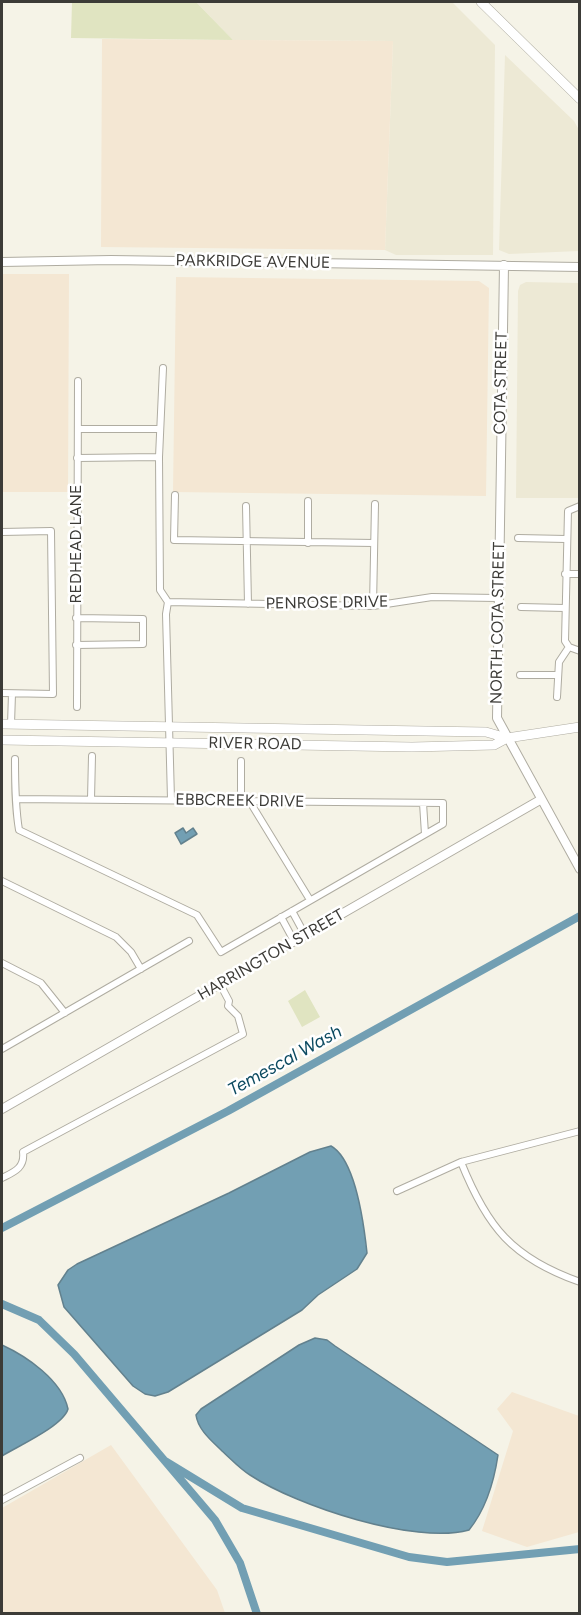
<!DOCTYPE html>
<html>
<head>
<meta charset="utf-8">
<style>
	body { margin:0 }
	#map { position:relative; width:581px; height:1615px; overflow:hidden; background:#f5f3e7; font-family:Figtree,sans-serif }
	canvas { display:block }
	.frame { position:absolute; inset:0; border:3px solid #3c3b37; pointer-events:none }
</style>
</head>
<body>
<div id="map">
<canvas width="581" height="1615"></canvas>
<div class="frame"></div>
</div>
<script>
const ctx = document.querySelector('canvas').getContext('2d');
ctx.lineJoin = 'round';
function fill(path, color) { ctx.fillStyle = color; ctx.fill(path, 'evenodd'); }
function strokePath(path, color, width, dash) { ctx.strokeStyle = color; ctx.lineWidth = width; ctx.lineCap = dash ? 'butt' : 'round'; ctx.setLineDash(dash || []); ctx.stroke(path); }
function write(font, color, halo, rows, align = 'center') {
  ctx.font = font + ' Figtree,sans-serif'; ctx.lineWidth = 5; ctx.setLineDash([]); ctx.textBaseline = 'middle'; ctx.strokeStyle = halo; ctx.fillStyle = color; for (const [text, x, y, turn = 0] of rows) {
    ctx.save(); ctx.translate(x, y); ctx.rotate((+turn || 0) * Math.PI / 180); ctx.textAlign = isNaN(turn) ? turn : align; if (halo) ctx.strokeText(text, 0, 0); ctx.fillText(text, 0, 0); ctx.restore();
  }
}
const built = new Path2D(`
	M 196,2 L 452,2 L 495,45 L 493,255 L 396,255 L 385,250 L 393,41 L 233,40 Z
	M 505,55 L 574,121 L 579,130 L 579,251 L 509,254 L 499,250 Z
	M 526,282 L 579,283 L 579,498 L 516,498 L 518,291 L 520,285 Z`);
const industrial = new Path2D(`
	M 102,39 L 393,41 L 385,250 L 101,247 Z
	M 2,274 L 69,274 L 68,492 L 2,492 Z
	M 176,277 L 479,281 L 489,288 L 486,496 L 173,492 Z
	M 512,1392 L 579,1416 L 579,1532 L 527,1547 L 482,1531 L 513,1431 L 497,1409 Z
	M 111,1445 L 217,1590 L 225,1613 L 2,1613 L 2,1508 Z`);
const green = new Path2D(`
	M 72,2 L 196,2 L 233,40 L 71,38 Z
	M 305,990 L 320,1017 L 302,1027 L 288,1001 Z`);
const water = new Path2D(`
	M 183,828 L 186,833 L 193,828 L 197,834 L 181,844 L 175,833 Z
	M 331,1146 C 356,1160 364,1225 367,1253 L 357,1269 L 318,1295 L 302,1310 L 168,1392 L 155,1396 L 145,1394 L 133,1386 L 64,1307 L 58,1285 L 68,1270 L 77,1264 L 229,1193 L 310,1152 Z
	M 315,1338 L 327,1340 L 335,1346 L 498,1455 C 494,1482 486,1509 469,1530 C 415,1545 297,1506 250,1475 C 240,1469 231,1459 222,1451 C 212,1441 198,1430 196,1415 L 201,1409 L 299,1345 Z
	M 2,1345 C 26,1356 62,1380 68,1409 C 63,1426 18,1446 2,1456 Z`);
const canal = new Path2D(`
	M 2,1228 L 228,1111 L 580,916
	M 2,1304 L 39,1320 L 74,1354 L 215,1520 L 240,1563 L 257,1614
	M 165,1461 L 242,1508 L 409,1557 L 447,1562 L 580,1549`);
const street = new Path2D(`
	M 163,368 L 159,457 L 160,590 L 168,602
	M 78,429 L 160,429
	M 77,458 L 159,457
	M 175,495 L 174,540 L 374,543
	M 246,506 L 248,604
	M 2,532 L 51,531 L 53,694 L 2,693
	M 518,538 L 566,539
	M 308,543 L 308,501
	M 565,574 L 580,574
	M 373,606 L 375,504
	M 521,607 L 565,608
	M 76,618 L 143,619 L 143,644 L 76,645
	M 569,647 L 565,641 L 568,511 L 580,506
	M 569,647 L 580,651
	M 520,675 L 558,675
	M 557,697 L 559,662 L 569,647
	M 77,707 L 78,381
	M 11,724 L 12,694
	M 15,759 C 15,783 15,806 19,830 L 197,915 L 221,952 L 443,824 L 443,803 L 16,799
	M 91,799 L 92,756
	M 171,799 L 166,614 L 168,602 L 373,606 L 432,597 L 497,598
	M 241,802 L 241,761
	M 250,802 L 310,900
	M 423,803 L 425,834
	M 2,881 L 116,937 L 131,952 L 141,969
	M 292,911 L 305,935
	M 281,917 L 294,941
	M 2,963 L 41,983 L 65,1013
	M 2,1049 L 189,941
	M 461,1162 C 487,1227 512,1258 580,1282
	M 2,1178 C 14,1172 25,1168 23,1152 L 36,1145 L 243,1034 L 238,1016 L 228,1006 L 229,1001 L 220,984
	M 397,1191 L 461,1162 L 580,1131
	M 2,1500 L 80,1458`);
const secondary = new Path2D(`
	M 2,262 L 111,260 L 580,267
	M 504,265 L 497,718 L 580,869
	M 2,1109 L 540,800`);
const primary = new Path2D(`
	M 481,2 L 580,99
	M 2,724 L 486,732 L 507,738 L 580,727
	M 2,740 L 412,747 L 494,745 L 507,738`);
const streetNames = [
	["PARKRIDGE AVENUE",253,262,1],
	["COTA STREET",501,383,-89],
	["REDHEAD LANE",76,544,-90],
	["PENROSE DRIVE",327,603,-1],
	["NORTH COTA STREET",498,623,-89],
	["RIVER ROAD",255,744,1],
	["EBBCREEK DRIVE",240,801,1],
	["HARRINGTON STREET",271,955,-30]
];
const waterNames = [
	["Temescal Wash",285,1061,-29]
];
fill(built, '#ede9d5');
fill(industrial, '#f4e7d3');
fill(green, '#e0e4c1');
fill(water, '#729fb3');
strokePath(water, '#62818e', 1.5);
strokePath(canal, '#729fb3', 8);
strokePath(street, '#afaca1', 8);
strokePath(secondary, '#afaca1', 10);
strokePath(primary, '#afaca1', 10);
strokePath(street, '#fff', 6);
strokePath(secondary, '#fff', 8);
strokePath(primary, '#fff', 9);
write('16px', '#3c3b37', '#fff', streetNames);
write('italic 18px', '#0d4b61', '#fff', waterNames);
</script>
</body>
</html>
